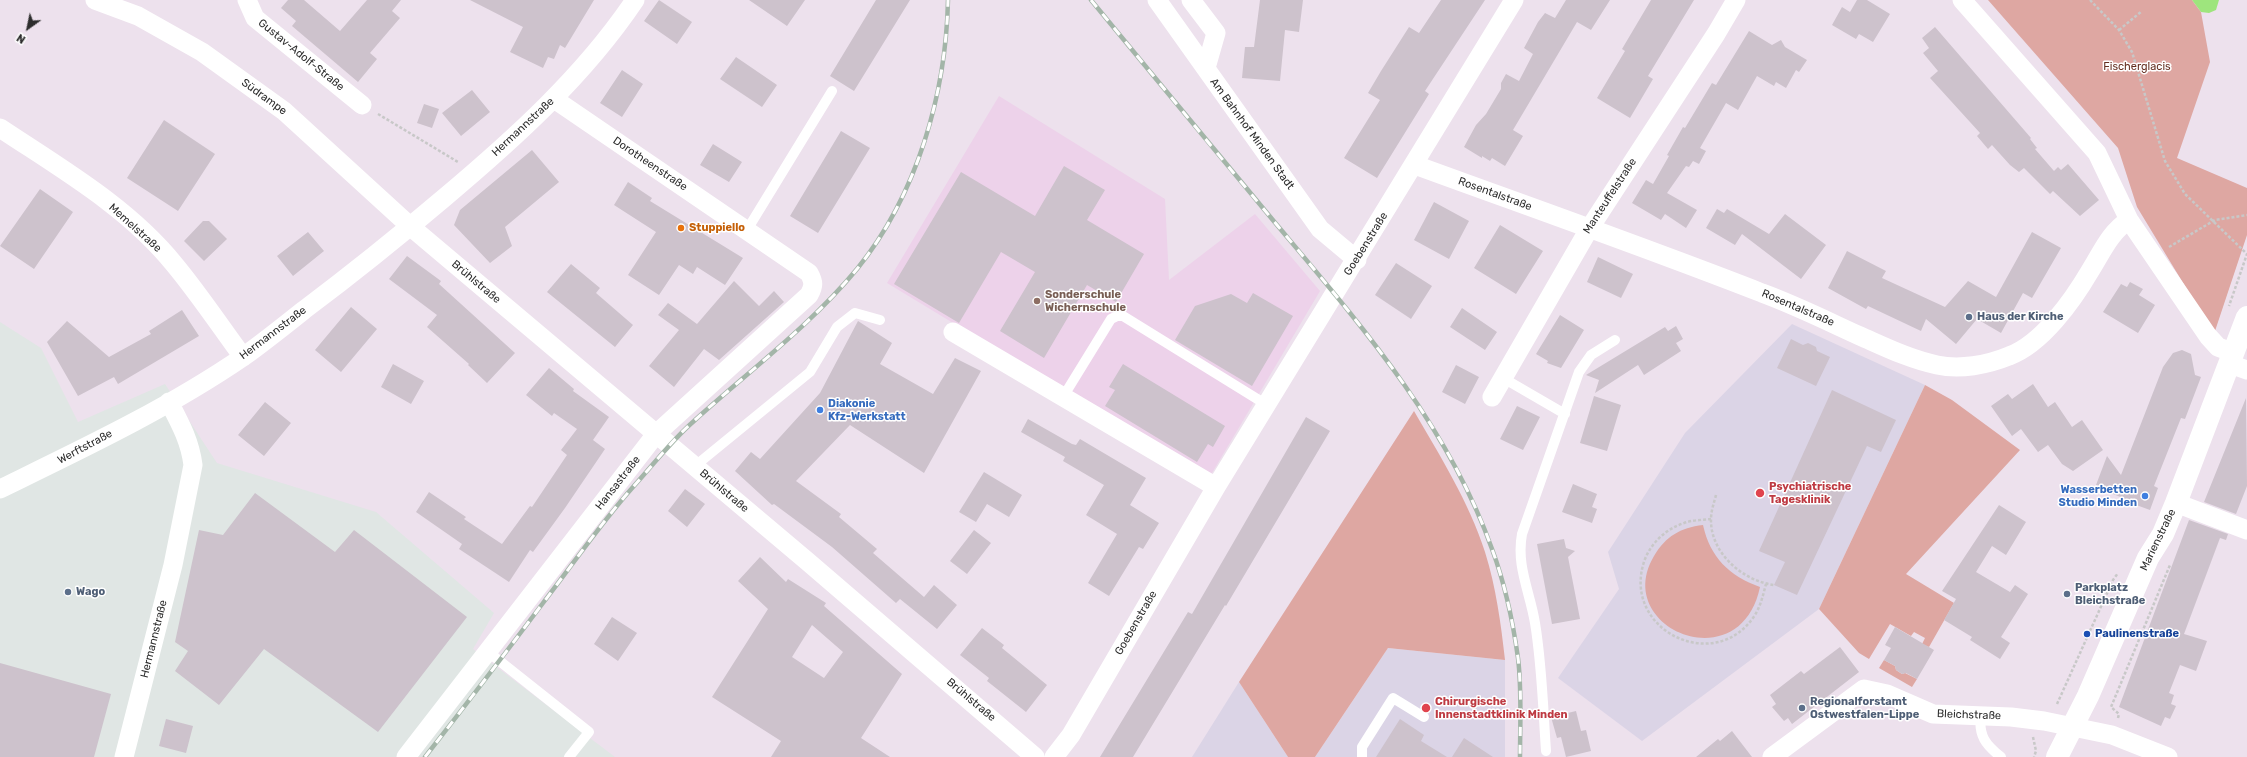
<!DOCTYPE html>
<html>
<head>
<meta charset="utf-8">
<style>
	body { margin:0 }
	#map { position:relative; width:2247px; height:757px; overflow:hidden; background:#ede1ed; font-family:Rubik,sans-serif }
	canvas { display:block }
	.north { position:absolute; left:8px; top:8px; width:40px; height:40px; -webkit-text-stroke:3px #fff; paint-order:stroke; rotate:213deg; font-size:11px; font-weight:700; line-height:16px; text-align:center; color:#2d2d2d }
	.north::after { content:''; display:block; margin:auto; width:14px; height:18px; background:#2d2d2d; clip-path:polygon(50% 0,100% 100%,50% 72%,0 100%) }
</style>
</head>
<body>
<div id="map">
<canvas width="2247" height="757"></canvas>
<div class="north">N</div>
</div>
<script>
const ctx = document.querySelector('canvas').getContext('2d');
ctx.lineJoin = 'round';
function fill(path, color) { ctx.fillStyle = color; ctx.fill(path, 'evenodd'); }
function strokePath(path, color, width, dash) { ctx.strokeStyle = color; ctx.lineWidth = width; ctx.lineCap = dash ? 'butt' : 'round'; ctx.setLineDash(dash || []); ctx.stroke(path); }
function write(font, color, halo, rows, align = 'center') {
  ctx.font = font + ' Rubik,sans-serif'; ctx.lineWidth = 3; ctx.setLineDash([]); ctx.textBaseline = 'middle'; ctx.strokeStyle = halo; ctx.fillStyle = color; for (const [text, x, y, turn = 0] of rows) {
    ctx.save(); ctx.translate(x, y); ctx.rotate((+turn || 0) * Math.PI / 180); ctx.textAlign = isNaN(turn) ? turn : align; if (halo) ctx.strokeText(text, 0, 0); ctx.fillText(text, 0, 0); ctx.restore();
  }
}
const industrial = new Path2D(`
	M 0,322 L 41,348 L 78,422 L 165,384 L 217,463 L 376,512 L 494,613 L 473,649 L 615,757 L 0,757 Z`);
const education = new Path2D(`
	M 999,96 L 1165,199 L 1169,280 L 1255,214 L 1320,291 L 1209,478 L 887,283 Z`);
const medical = new Path2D(`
	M 1792,324 L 1925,385 L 1819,609 L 1642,741 L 1558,678 L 1619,589 L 1608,552 L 1685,433 Z
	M 1388,648 L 1505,660 L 1505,757 L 1315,757 Z
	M 1239,682 L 1288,757 L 1192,757 Z`);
const green = new Path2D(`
	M 1988,0 L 2192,0 L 2201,12 L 2210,62 L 2177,158 L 2247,188 L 2247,235 L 2214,334 L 2137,207 L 2118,148 Z
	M 1925,385 L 1952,400 L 2020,450 L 1906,574 L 1954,603 L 1929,647 L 1922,644 L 1925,638 L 1914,632 L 1911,636 L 1890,624 L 1869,659 L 1859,653 L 1819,609 Z
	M 1414,411 C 1440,456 1469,502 1485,552 C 1496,587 1501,624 1505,660 L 1388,648 L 1315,757 L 1288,757 L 1239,682 Z
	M 1703,525 C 1710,557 1729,576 1760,587 C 1740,682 1611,628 1654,556 C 1666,536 1680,528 1703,525 Z
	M 1884,660 L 1895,666 L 1896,670 L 1902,674 L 1905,673 L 1917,679 L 1912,687 L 1879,668 Z`);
const water = new Path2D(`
	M 2192,0 L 2219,0 L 2216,10 L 2209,13 L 2201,12 Z`);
const building = new Path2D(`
	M 288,0 L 304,0 L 340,31 L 367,0 L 401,0 L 392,11 L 400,18 L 370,53 L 377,59 L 358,82 L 292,26 L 296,21 L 281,8 Z
	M 470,0 L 594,0 L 565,48 L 560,45 L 554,59 L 548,57 L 543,68 L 510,52 L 523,27 Z
	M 659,0 L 692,22 L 677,44 L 644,21 Z
	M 749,0 L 805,0 L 787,26 Z
	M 876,0 L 910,0 L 854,91 L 830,76 Z
	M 1260,0 L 1303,0 L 1299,32 L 1285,30 L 1280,81 L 1242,78 L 1245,47 L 1254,47 Z
	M 1441,0 L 1485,0 L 1425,91 L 1429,94 L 1377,178 L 1344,158 L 1380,100 L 1368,93 L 1381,71 L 1409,27 L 1419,33 Z
	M 1566,0 L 1610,0 L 1591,30 L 1577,22 L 1513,130 L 1523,136 L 1505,166 L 1492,158 L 1490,161 L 1482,156 L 1482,158 L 1464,147 L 1476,125 L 1486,114 L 1501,89 L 1501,83 L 1506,74 L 1519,81 L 1533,54 L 1524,48 L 1538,22 L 1545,13 L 1555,18 Z
	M 1651,0 L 1694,0 L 1648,76 L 1653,79 L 1630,118 L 1597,98 L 1625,51 L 1622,49 Z
	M 1857,0 L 1867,0 L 1890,14 L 1873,42 L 1859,34 L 1856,39 L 1832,25 L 1842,7 L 1850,12 Z
	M 1935,27 L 2031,138 L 2030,139 L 2037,148 L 2035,149 L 2054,171 L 2058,167 L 2061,170 L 2068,164 L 2099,200 L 2080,216 L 2053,191 L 2050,194 L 2024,168 L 2019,172 L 2010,165 L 1992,145 L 1988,149 L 1977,136 L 1980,133 L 1930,78 L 1938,71 L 1923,53 L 1929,48 L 1922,38 Z
	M 1749,31 L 1772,45 L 1781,40 L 1785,47 L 1807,60 L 1799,72 L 1796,70 L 1786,88 L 1776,82 L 1774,86 L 1757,76 L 1738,110 L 1726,103 L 1700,148 L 1706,151 L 1699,164 L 1693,161 L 1689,167 L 1686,166 L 1667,193 L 1697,210 L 1686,228 L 1665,214 L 1661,220 L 1632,203 L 1646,180 L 1653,184 L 1669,156 L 1667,155 L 1683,127 L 1685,128 L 1712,83 L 1716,85 Z
	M 736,57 L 777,85 L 762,107 L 720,79 Z
	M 622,70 L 643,84 L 622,117 L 600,103 Z
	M 472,90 L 490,112 L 461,136 L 442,113 Z
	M 424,104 L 439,109 L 432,128 L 417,123 Z
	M 164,120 L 215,154 L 178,211 L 127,178 Z
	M 841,131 L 870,148 L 818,233 L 790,216 Z
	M 713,144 L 742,162 L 729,182 L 700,165 Z
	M 532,150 L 559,182 L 505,227 L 512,246 L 490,263 L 454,225 L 460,210 Z
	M 1064,166 L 1105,190 L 1087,220 L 1144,254 L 1116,302 L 1087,285 L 1044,358 L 1000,331 L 1035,272 L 1001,252 L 959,323 L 894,284 L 961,172 L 1035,216 Z
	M 628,182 L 652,198 L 650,201 L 743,258 L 725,285 L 697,267 L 693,274 L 679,265 L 659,295 L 628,275 L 656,232 L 614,205 Z
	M 40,189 L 73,212 L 34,269 L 0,246 Z
	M 1434,202 L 1469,221 L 1449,259 L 1414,240 Z
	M 1717,209 L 1724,213 L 1727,209 L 1769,234 L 1785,214 L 1826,245 L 1801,279 L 1742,234 L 1735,245 L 1706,228 Z
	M 203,221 L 209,221 L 227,239 L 204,261 L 184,241 Z
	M 1500,225 L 1543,251 L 1516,294 L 1474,268 Z
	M 308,232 L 324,251 L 293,276 L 277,256 Z
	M 2032,232 L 2061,248 L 2032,298 L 2023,293 L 2001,333 L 1977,319 L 1956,344 L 1926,319 L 1921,331 L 1868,306 L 1866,309 L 1828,288 L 1847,251 L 1886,271 L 1882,278 L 1945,307 L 1968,281 L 1996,297 Z
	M 407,256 L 441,281 L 439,284 L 515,353 L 487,383 L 468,365 L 469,364 L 427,327 L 437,315 L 389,279 Z
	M 1598,257 L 1633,274 L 1621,298 L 1587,282 Z
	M 1396,263 L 1432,286 L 1411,319 L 1375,295 Z
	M 571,264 L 600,288 L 596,293 L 633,325 L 615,347 L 547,292 Z
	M 734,281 L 759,306 L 774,291 L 784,302 L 719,360 L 704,349 L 674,387 L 649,366 L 679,330 L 658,315 L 668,303 L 697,324 Z
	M 2130,282 L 2143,289 L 2139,295 L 2155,305 L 2138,333 L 2103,312 L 2121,284 L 2127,287 Z
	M 1253,293 L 1293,316 L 1252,386 L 1175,340 L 1195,306 L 1231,294 L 1247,303 Z
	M 351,307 L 377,329 L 341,372 L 315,350 Z
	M 1462,308 L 1497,332 L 1485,350 L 1450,327 Z
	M 182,310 L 199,336 L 118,384 L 114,377 L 78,396 L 47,342 L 67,321 L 109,357 L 151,334 L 149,331 Z
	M 1560,315 L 1584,330 L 1561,368 L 1547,363 L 1548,361 L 1536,354 Z
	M 858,321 L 892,343 L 880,364 L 933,394 L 955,358 L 981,371 L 924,473 L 850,425 L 796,481 L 841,514 L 839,517 L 877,549 L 873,553 L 924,597 L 934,585 L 957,605 L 937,629 L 900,599 L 896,603 L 832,547 L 774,504 L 772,505 L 735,471 L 751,452 L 760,459 L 820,393 Z
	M 1676,326 L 1683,339 L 1676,343 L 1681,351 L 1644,375 L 1638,365 L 1595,393 L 1599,380 L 1586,375 L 1665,327 L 1668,331 Z
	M 1791,339 L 1803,345 L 1808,343 L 1816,347 L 1817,351 L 1830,357 L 1816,386 L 1777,368 Z
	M 2182,350 L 2191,354 L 2195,375 L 2201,377 L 2185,419 L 2181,418 L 2154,486 L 2158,488 L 2150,510 L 2128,502 L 2128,500 L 2113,494 L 2114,492 L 2096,485 L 2107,456 L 2121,475 L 2163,367 L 2173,353 Z
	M 393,364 L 424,381 L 411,404 L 381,387 Z
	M 1123,364 L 1225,426 L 1213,447 L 1208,444 L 1197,462 L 1105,406 L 1115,390 L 1109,387 Z
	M 1456,365 L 1479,377 L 1465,404 L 1442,392 Z
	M 549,368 L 574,389 L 573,391 L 609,417 L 593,440 L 605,449 L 565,508 L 533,552 L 530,550 L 509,582 L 459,549 L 462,544 L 416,512 L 429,492 L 466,517 L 464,519 L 502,544 L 530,506 L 532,507 L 567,455 L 561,450 L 577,429 L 554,413 L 552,416 L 526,395 Z
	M 2033,384 L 2048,407 L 2055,402 L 2072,427 L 2082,420 L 2103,450 L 2073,471 L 2062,464 L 2048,445 L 2038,452 L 2021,429 L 2012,436 L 1991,406 L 2008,394 L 2012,399 Z
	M 1832,390 L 1896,420 L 1881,452 L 1867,446 L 1797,595 L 1774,585 L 1785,562 L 1759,551 Z
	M 1594,396 L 1621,405 L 1607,451 L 1580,443 Z
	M 2246,398 L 2247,486 L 2236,514 L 2204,502 Z
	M 265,402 L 291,423 L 264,456 L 238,435 Z
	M 1517,406 L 1540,417 L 1523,450 L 1500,439 Z
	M 1306,417 L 1330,431 L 1226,606 L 1225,605 L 1133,757 L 1100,757 L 1188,612 L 1192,614 Z
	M 1028,419 L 1072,444 L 1076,445 L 1080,439 L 1146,478 L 1130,505 L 1159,523 L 1143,549 L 1139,547 L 1109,596 L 1088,583 L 1117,534 L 1086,515 L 1104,485 L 1063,461 L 1065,457 L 1021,432 Z
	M 984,472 L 1022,495 L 1009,517 L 987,504 L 976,522 L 959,512 Z
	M 1573,484 L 1597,494 L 1592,507 L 1597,509 L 1592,523 L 1562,512 Z
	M 685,489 L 705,504 L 687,527 L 668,511 Z
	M 255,493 L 335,552 L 354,530 L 467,617 L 378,732 L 264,649 L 219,705 L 175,671 L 188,651 L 175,642 L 199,530 L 223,535 Z
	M 1999,505 L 2026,522 L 2006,555 L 1992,546 L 1976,572 L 2010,592 L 2015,585 L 2028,594 L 2001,637 L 2010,643 L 2000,659 L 1970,640 L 1972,637 L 1944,620 L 1956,599 L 1942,591 Z
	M 2189,520 L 2228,534 L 2226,540 L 2220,538 L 2184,634 L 2207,641 L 2196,671 L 2180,665 L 2169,693 L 2174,695 L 2171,704 L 2176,706 L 2170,719 L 2165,717 L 2161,726 L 2119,707 Z
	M 974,530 L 991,543 L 967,574 L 950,561 Z
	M 1564,539 L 1566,548 L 1575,551 L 1568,557 L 1580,619 L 1552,624 L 1537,544 Z
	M 760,557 L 786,582 L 788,579 L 826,603 L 824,606 L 902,674 L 861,738 L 890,757 L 771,757 L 781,741 L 712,697 L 768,609 L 738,581 ZM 812,625 L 843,652 L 824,678 L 792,657 Z
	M 612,617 L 637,633 L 618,661 L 594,644 Z
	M 1895,627 L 1934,650 L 1917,679 L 1906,673 L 1902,674 L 1896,670 L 1895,666 L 1884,660 L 1891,648 L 1885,645 Z
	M 982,628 L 1004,645 L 1002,648 L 1047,685 L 1026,712 L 987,681 L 989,678 L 960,655 Z
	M 1840,647 L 1859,672 L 1792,724 L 1788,718 L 1784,721 L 1772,707 L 1776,704 L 1770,695 L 1801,671 L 1804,674 Z
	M 0,663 L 111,694 L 94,757 L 0,757 Z
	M 1576,711 L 1581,731 L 1586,730 L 1591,751 L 1566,757 L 1561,737 L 1557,738 L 1551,717 Z
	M 166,719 L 193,726 L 186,753 L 159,746 Z
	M 1400,719 L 1424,735 L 1421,741 L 1447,757 L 1376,757 Z
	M 1732,731 L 1752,757 L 1696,757 L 1718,739 L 1720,741 Z
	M 1464,738 L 1493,757 L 1452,757 Z`);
const path = new Path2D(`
	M 2090,0 L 2119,30 L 2132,52 L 2165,161 L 2185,194 L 2247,254 L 2229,306
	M 2119,30 L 2142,11
	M 378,114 L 458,162
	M 2169,247 L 2215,220 L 2247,215
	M 1716,495 C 1714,503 1711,511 1711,519 C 1710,553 1743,581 1774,585
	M 1711,519 C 1702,520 1692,520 1684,523 C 1666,529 1652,542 1645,559 C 1619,629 1715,677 1755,615 C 1761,605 1763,595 1766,584
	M 2057,704 L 2113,580 L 2118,573
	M 2118,718 L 2119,714 L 2111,707 L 2170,565
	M 2033,737 L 2036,751 L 2034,757`);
const lane = new Path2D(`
	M 747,230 L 832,91
	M 1503,378 L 1565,414
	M 1063,397 L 1111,319 L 1117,316 L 1123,316 L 1267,405
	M 695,466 L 810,372 L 837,327 L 855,313 L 880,320
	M 487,651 L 589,732 L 569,757
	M 1981,715 C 1978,736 1986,745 2001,757
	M 1546,751 C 1543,708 1542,665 1535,623 C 1530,592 1516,566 1522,534 L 1579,372 L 1591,355 L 1615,340
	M 1362,757 L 1362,747 L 1393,698 L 1424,717`);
const street = new Path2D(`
	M 95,0 L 138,16 L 202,52 L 284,111 L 411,227 L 807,561 L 1035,757
	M 247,0 L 255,18 L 362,105
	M 1157,0 L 1320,229 L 1357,260
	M 1191,0 L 1216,33 L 1206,68
	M 1962,0 L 2097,153 L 2129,220 L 2208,336 L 2218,347 L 2234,353
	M 0,128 C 60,168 128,207 174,264 C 199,294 220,326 243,357
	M 1415,165 C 1530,207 1647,248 1762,293 C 1795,305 1827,321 1860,336 C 1885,347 1909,359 1937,365 C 1960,370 1987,365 2009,356 C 2042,344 2073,300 2090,271 C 2102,252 2110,232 2129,220
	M 953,332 L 1216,487
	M 2230,364 L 2247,370
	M 1492,397 L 1589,229 L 1716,34 L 1736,0
	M 0,489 C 82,449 167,409 243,357 C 264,342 284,326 304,310 C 352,274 398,237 444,198 C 514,139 584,76 635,0
	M 2176,503 L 2247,530
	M 124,757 L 173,565 L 193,465 C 190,441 180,423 169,402
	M 406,757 L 656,434 L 809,295 C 814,286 814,282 809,273 L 554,99
	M 1054,757 L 1071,735 L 1216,487 L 1514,0
	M 1772,757 L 1864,689 L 1887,694 L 1933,714 L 2011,717 L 2044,721 L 2112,735 L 2168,757`);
const secondary = new Path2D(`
	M 2057,757 L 2088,696 L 2148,558 L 2163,534 L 2176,503 L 2247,317`);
const rail = new Path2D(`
	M 1091,0 C 1153,75 1215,151 1277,225 C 1361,325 1448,425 1492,549 C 1505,584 1513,622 1518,658 C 1522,690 1520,725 1520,757
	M 425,757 C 465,706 504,655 543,603 C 573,564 601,523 633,487 C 653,465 672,440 694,421 C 749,371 810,326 857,269 C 917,195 946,94 948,0`);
const markers = [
	[681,228,4,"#e8710a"],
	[1037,301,4,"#8d6e63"],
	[1969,317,4,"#5c6f8a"],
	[820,410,4,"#3f7fe0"],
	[1760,493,5,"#e0444e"],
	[2145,496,4,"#3f7fe0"],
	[68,592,4,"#5c6f8a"],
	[2067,594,4,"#5c6f8a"],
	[2087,634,4,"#1a4fb4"],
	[1426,708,5,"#e0444e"],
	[1802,708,4,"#5c6f8a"]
];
const streetNames = [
	["Gustav-Adolf-Straße",301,55,39],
	["Südrampe",264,97,36],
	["Hermannstraße",523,127,-43],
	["Am Bahnhof Minden Stadt",1252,134,54],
	["Dorotheenstraße",650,164,34],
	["Rosentalstraße",1495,194,20],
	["Manteuffelstraße",1610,196,-57],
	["Memelstraße",135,228,42],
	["Goebenstraße",1366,244,-58],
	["Brühlstraße",476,282,40],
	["Rosentalstraße",1798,308,23],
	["Hermannstraße",273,333,-37],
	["Werftstraße",85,447,-28],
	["Hansastraße",618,483,-52],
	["Brühlstraße",724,491,40],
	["Marienstraße",2158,540,-64],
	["Goebenstraße",1136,623,-60],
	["Hermannstraße",154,639,-76],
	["Brühlstraße",971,700,40],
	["Bleichstraße",1969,715,2]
];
const parkNames = [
	["Fischerglacis",2137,67]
];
const foodNames = [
	["Stuppiello",689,228]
];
const educationNames = [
	["Sonderschule",1045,295],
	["Wichernschule",1045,308]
];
const serviceNames = [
	["Haus der Kirche",1977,317],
	["Parkplatz",2075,588],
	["Bleichstraße",2075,601],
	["Wago",76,592],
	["Regionalforstamt",1810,702],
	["Ostwestfalen-Lippe",1810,715]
];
const shopNames = [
	["Diakonie",828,404],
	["Kfz-Werkstatt",828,417],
	["Wasserbetten",2137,490,"right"],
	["Studio Minden",2137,503,"right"]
];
const healthNames = [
	["Psychiatrische",1769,487],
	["Tagesklinik",1769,500],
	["Chirurgische",1435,702],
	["Innenstadtklinik Minden",1435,715]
];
const transitNames = [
	["Paulinenstraße",2095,634]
];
fill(industrial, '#e0e6e4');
fill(education, '#edd2ea');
fill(medical, '#dbd4e6');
fill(green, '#dea7a2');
fill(water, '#9ee57d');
fill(building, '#cdc2cc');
strokePath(path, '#c8c8c8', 2.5, [3, 2]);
strokePath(lane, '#fff', 10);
strokePath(street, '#fff', 19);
strokePath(secondary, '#fff', 22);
strokePath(rail, '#a3b5a8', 4.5);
strokePath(rail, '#fff', 3, [9]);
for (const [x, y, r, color] of markers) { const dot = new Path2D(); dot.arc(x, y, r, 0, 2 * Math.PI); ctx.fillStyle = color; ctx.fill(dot); strokePath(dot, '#fff', 1.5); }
write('11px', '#2d2d2d', '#fff', streetNames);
write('11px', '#652f21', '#fff', parkNames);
write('bold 11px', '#c56008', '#fff', foodNames, 'left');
write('bold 11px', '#785e54', '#fff', educationNames, 'left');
write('bold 11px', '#4e5e75', '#fff', serviceNames, 'left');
write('bold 11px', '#366cbe', '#fff', shopNames, 'left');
write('bold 11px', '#be3a42', '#fff', healthNames, 'left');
write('bold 11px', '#164399', '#fff', transitNames, 'left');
</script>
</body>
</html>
